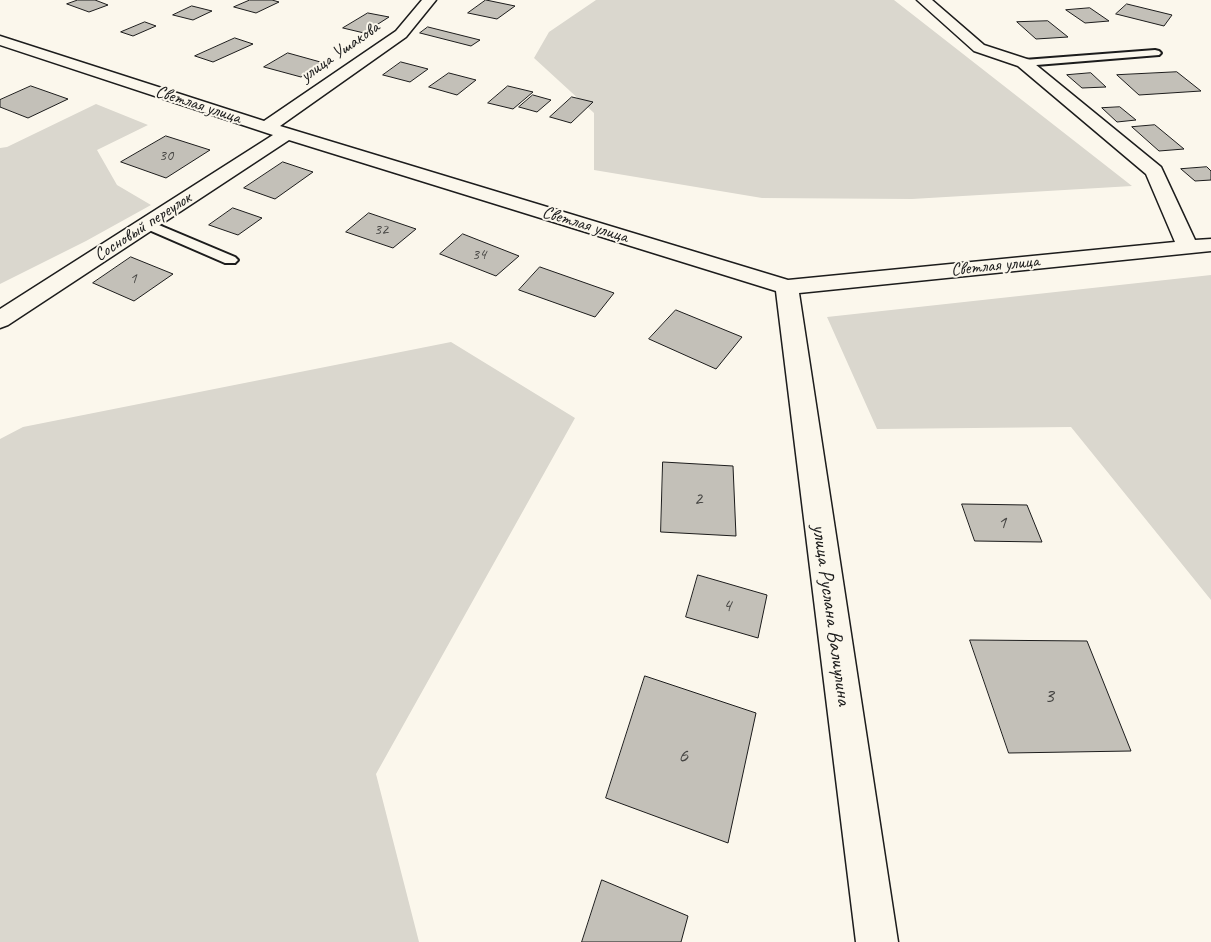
<!DOCTYPE html>
<html>
<head>
<meta charset="utf-8">
<style>
	body { margin:0 }
	canvas { display:block; background:#fbf7ec }
</style>
</head>
<body>
<canvas width="1211" height="942"></canvas>
<script>
const ctx = document.querySelector('canvas').getContext('2d');
ctx.lineJoin = 'round';
function fill(path, color) { ctx.fillStyle = color; ctx.fill(path, 'evenodd'); }
function strokePath(path, color, width, dash) { ctx.strokeStyle = color; ctx.lineWidth = width; ctx.lineCap = dash ? 'butt' : 'round'; ctx.setLineDash(dash || []); ctx.stroke(path); }
function write(font, color, halo, rows, align = 'center') {
  ctx.font = font + ' Caveat,sans-serif'; ctx.lineWidth = 4; ctx.setLineDash([]); ctx.textBaseline = 'middle'; ctx.strokeStyle = halo; ctx.fillStyle = color; for (const [text, x, y, turn = 0] of rows) {
    ctx.save(); ctx.translate(x, y); ctx.rotate((+turn || 0) * Math.PI / 180); ctx.textAlign = isNaN(turn) ? turn : align; if (halo) ctx.strokeText(text, 0, 0); ctx.fillText(text, 0, 0); ctx.restore();
  }
}
const green = new Path2D(`
	M 596,0 L 894,0 L 1132,186 L 912,199 L 762,198 L 594,170 L 594,113 L 534,58 L 549,32 Z
	M 96,104 L 148,125 L 97,150 L 117,185 L 151,205 L 86,241 L 0,284 L 0,148 L 7,147 Z
	M 1211,275 L 1211,600 L 1071,427 L 877,429 L 827,317 Z
	M 451,342 L 575,418 L 376,774 L 419,942 L 0,942 L 0,439 L 23,427 Z`);
const building = new Path2D(`
	M 78,0 L 95,0 L 108,5 L 89,12 L 67,4 Z
	M 250,0 L 272,0 L 279,2 L 256,13 L 234,7 Z
	M 486,0 L 515,6 L 497,19 L 468,13 Z
	M 1127,4 L 1172,15 L 1164,26 L 1116,14 Z
	M 192,6 L 212,11 L 193,20 L 173,15 Z
	M 1090,8 L 1109,21 L 1085,23 L 1066,10 Z
	M 368,13 L 389,17 L 364,33 L 343,28 Z
	M 1048,21 L 1068,37 L 1036,39 L 1017,22 Z
	M 145,22 L 156,26 L 133,36 L 121,32 Z
	M 428,27 L 480,40 L 471,46 L 420,33 Z
	M 235,38 L 253,44 L 213,62 L 195,56 Z
	M 288,53 L 324,63 L 301,77 L 264,67 Z
	M 401,62 L 428,69 L 410,82 L 383,75 Z
	M 1177,72 L 1201,91 L 1139,95 L 1117,75 Z
	M 449,73 L 476,80 L 457,95 L 429,87 Z
	M 1091,73 L 1106,87 L 1082,88 L 1067,75 Z
	M 31,86 L 68,99 L 28,118 L 0,107 L 0,100 Z
	M 508,86 L 533,92 L 513,109 L 488,103 Z
	M 533,95 L 551,100 L 537,112 L 519,107 Z
	M 572,97 L 593,102 L 571,123 L 550,117 Z
	M 1120,107 L 1136,120 L 1117,122 L 1102,108 Z
	M 1155,125 L 1184,149 L 1159,151 L 1132,127 Z
	M 166,136 L 210,150 L 166,178 L 121,162 Z
	M 283,162 L 313,172 L 275,199 L 244,188 Z
	M 1207,167 L 1211,171 L 1211,180 L 1195,181 L 1181,169 Z
	M 233,208 L 262,218 L 238,235 L 209,225 Z
	M 369,213 L 416,229 L 393,248 L 346,232 Z
	M 463,234 L 519,256 L 496,276 L 440,254 Z
	M 131,257 L 173,274 L 134,301 L 93,283 Z
	M 540,267 L 614,293 L 595,317 L 519,290 Z
	M 676,310 L 742,337 L 716,369 L 649,339 Z
	M 663,462 L 733,466 L 736,536 L 661,532 Z
	M 962,504 L 1027,505 L 1042,542 L 975,541 Z
	M 698,575 L 767,595 L 758,638 L 686,617 Z
	M 970,640 L 1087,641 L 1131,751 L 1009,753 Z
	M 645,676 L 756,713 L 728,843 L 606,798 Z
	M 602,880 L 688,916 L 681,942 L 582,942 Z`);
const lane = new Path2D(`
	M 1155,50 L 1159,51 L 1161,53 L 1159,55 L 1024,66 L 1018,63 L 1024,60 Z
	M 147,220 L 235,257 L 238,260 L 235,263 L 225,263 L 142,227 L 140,224 L 142,221 Z`);
const street = new Path2D(`
	M 422,0 L 436,0 L 406,37 L 280,126 L 788,280 L 1175,242 L 1146,174 L 1018,66 L 974,51 L 917,0 L 932,0 L 984,45 L 1030,60 L 1161,167 L 1195,240 L 1211,239 L 1211,251 L 799,293 L 898,942 L 856,942 L 776,291 L 289,140 L 8,325 L 0,328 L 0,309 L 273,135 L 0,45 L 0,36 L 264,121 L 396,31 Z`);
const farNumbernames = [
	["30",166,156],
	["32",381,230],
	["34",479,255],
	["1",133,279]
];
const farStreetnames = [
	["улица Ушакова",340,52,-35],
	["Светлая улица",198,105,18],
	["Светлая улица",585,225,17],
	["Сосновый переулок",143,227,-33],
	["Светлая улица",995,266,-6]
];
const numberNames = [
	["2",698,499],
	["1",1002,523],
	["4",727,606]
];
const streetNames = [
	["улица Руслана Валиулина",831,615,82]
];
const nearNumbernames = [
	["3",1049,696],
	["6",683,756]
];
fill(green, '#dad7ce');
fill(building, '#c3c0b8');
strokePath(building, '#1c1c1c', 1);
strokePath(lane, '#1c1c1c', 4);
strokePath(street, '#1c1c1c', 3);
fill(lane, '#fbf7ec');
fill(street, '#fbf7ec');
write('16px', '#464543', null, farNumbernames);
write('18px', '#1c1c1c', '#fbf7ec', farStreetnames);
write('19px', '#464543', null, numberNames);
write('21px', '#1c1c1c', '#fbf7ec', streetNames);
write('22px', '#464543', null, nearNumbernames);
</script>
</body>
</html>
